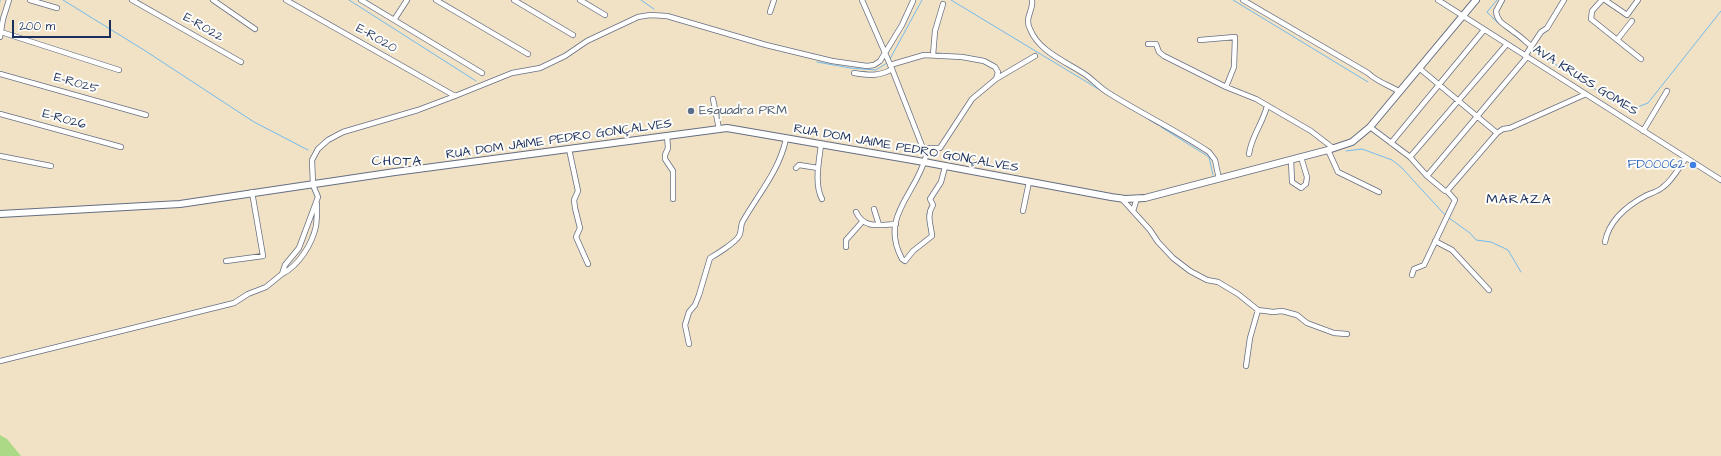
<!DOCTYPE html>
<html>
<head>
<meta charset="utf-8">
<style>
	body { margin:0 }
	#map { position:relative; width:1721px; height:456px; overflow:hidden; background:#f1e2c5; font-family:"Architects Daughter",sans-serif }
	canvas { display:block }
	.scale { position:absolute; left:12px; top:20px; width:99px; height:18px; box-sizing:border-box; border:2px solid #1b2f5e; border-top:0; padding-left:5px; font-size:12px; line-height:14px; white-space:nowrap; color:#1b2f5e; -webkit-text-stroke:3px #fdfcf7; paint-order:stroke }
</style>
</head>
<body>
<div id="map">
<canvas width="1721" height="456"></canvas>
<div class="scale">200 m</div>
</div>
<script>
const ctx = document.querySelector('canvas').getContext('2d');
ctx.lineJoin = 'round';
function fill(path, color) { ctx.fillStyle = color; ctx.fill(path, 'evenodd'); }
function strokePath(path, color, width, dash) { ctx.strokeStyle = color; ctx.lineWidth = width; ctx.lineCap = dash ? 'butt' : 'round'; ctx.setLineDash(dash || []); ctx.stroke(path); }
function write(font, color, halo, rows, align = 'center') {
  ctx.font = font + ' "Architects Daughter",sans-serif'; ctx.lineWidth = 4; ctx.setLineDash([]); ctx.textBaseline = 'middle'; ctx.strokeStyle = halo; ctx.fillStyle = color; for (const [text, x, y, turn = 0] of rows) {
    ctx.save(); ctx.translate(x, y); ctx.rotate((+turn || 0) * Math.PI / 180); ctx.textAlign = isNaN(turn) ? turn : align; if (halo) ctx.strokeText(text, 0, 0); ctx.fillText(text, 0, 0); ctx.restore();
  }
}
const green = new Path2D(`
	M 0,435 L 7,439 L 21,456 L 0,456 Z`);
const stream = new Path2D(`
	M 63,0 L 144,50 L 254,122 L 308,150
	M 349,0 L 476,81
	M 641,0 L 654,9
	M 951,0 L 1158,125
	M 1233,0 L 1368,82
	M 1497,0 L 1487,12 L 1498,23
	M 0,2 L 0,0
	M 1504,27 L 1528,46
	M 1532,49 L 1578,79 L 1630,110 L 1648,103 L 1721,11
	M 890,59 L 922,0
	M 817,62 L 850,68 L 876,70 L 887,63
	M 1161,127 L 1209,157 L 1213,175
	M 1346,151 L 1362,149 L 1392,160 L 1402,168 L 1445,215
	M 1449,218 L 1470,233 L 1476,240 L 1491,242 L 1508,250 L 1521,272`);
const minor = new Path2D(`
	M 30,0 L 57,8
	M 132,0 L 241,62
	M 213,0 L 255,29
	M 286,0 L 455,96
	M 361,0 L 482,73
	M 436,0 L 528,54
	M 514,0 L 573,35
	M 580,0 L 605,15
	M 862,0 L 892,69 L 926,156 C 916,195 879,216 902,259 L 905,261 L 913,251 L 932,236 C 931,224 926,216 933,205 L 930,199 L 941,182 L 945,167
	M 1032,0 C 1034,10 1024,17 1030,29 C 1039,52 1067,62 1086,75 C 1093,80 1099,87 1107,92 C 1140,113 1176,130 1209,152 L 1215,160 L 1219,179
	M 1243,0 L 1368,73 C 1377,82 1389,85 1400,92
	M 1438,0 L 1721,180
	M 1502,0 L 1496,11 C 1497,23 1506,25 1514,32 C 1520,36 1525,41 1531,46
	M 1602,0 L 1592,11 L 1591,19 L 1641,59
	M 1605,0 L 1627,15 L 1638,0
	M 770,12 L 774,0
	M 394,20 L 407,0
	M 1,32 L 119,70
	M 0,37 L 3,19 L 9,0
	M 1200,40 L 1235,37 L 1234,67 L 1226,87
	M 1617,40 L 1632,21
	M 1148,44 L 1156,44 L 1159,52 L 1164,56 L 1226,87 L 1256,99 L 1311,131 L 1333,148
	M 933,55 L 935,31 L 943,4
	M 1525,56 L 1541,32 L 1547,28 L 1564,0
	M 890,65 L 924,55 L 962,57 L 984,61 L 995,67 L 998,72 L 996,79
	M 1419,68 L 1497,133
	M 854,73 C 868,75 879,77 892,69
	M 0,74 L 146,115
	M 713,99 L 719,129
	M 0,114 L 121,147
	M 1370,127 L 1410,157 L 1427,176 L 1445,191 L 1447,191 L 1455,200 L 1424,265 L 1414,269 L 1412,275
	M 1643,131 L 1667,91
	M 667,136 L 668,148 L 665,155 L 665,159 L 673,171 L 673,199
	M 1391,143 L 1484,30
	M 821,145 C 819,161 814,184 822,199
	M 922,148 L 940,148 L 972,99 L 996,79 L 1035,56
	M 569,149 L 578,191 L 574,200 L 575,208 L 580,228 L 576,237 L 588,264
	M 1328,150 L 1338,172 L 1379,192
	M 1249,154 C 1251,137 1263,123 1267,106
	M 0,156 L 51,166
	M 1410,157 L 1507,44
	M 1291,160 L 1292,182 L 1301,188 L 1306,184 L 1307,177 L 1301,157
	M 796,168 L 799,165 L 818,168
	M 1427,176 L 1527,57
	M 1447,191 L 1497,133 L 1503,129 L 1510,128 L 1586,94
	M 1121,198 L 1150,230 L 1158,242 L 1173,258 L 1190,271 L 1207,280 L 1218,282 L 1238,294 L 1258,310 L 1273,312 L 1282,311 L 1297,315 L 1307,323 L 1334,333 L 1347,334
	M 874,209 L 879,225
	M 1023,211 L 1029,182
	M 1133,211 L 1137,198
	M 856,212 C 864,229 879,225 896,224
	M 1435,241 L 1452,250 L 1489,290
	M 1605,242 C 1609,220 1628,205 1647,195 C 1652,193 1659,191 1663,187 C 1673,180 1679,167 1686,158
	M 846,247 L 846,240 L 862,222
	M 226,261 L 263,256 L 252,192
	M 282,274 C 298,266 312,245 316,226 C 317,219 317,212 317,204
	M 689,344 L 685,325 L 689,312 L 695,305 L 699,295 L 710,258 C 717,254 736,242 739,236 C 742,231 740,225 743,221 C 759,193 779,171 786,139
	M 0,361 L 234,303 L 248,294 L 266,287 L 282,274 L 285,265 L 299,248 L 318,197 L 313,185 L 312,160 L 318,149 L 328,140 L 343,132 L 418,110 L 455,96 L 512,73 L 540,68 L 565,56 L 587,41 L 638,17 L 650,15 L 667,16 L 766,45 L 832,61 L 867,66 L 874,65 L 880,61 L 902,25 L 913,1
	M 1246,366 L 1250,338 L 1258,310`);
const major = new Path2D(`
	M 0,214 L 180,204 L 395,172 L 727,128 L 924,162 L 1111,197 L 1125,199 L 1145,198 L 1328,150 L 1352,142 L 1370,127 L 1476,0`);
const markers = [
	[691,111,4,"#5c6f8a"],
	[1693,165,4,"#3f7fe0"]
];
const streetNames = [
	["E-R022",203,28,30],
	["E-R020",376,39,30],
	["AVA KRUSS GOMES",1585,81,32],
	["E-R025",76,84,16],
	["E-R026",64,120,15],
	["RUA DOM JAIME PEDRO GONÇALVES",559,140,-8],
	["RUA DOM JAIME PEDRO GONÇALVES",906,149,10]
];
const serviceNames = [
	["Esquadra PRM",699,111]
];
const shopNames = [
	["FD00062",1685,165]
];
const neighbourhoodNames = [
	["CHOTA",397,162],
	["MARAZA",1519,200]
];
fill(green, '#abd986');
strokePath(stream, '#74baeb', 1);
strokePath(minor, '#666e82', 6);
strokePath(major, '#666e82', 8);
strokePath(minor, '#fff', 4.5);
strokePath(major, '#fff', 6);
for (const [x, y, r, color] of markers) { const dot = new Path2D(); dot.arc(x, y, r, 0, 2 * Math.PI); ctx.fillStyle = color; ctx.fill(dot); strokePath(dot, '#fdfcf7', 1.5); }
write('13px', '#1b2f5e', '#fdfcf7', streetNames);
write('13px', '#4e5e75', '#fdfcf7', serviceNames, 'left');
write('13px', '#366cbe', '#fdfcf7', shopNames, 'right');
ctx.letterSpacing = '1px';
write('14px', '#1b2f5e', '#fdfcf7', neighbourhoodNames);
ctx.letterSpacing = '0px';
</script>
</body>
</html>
